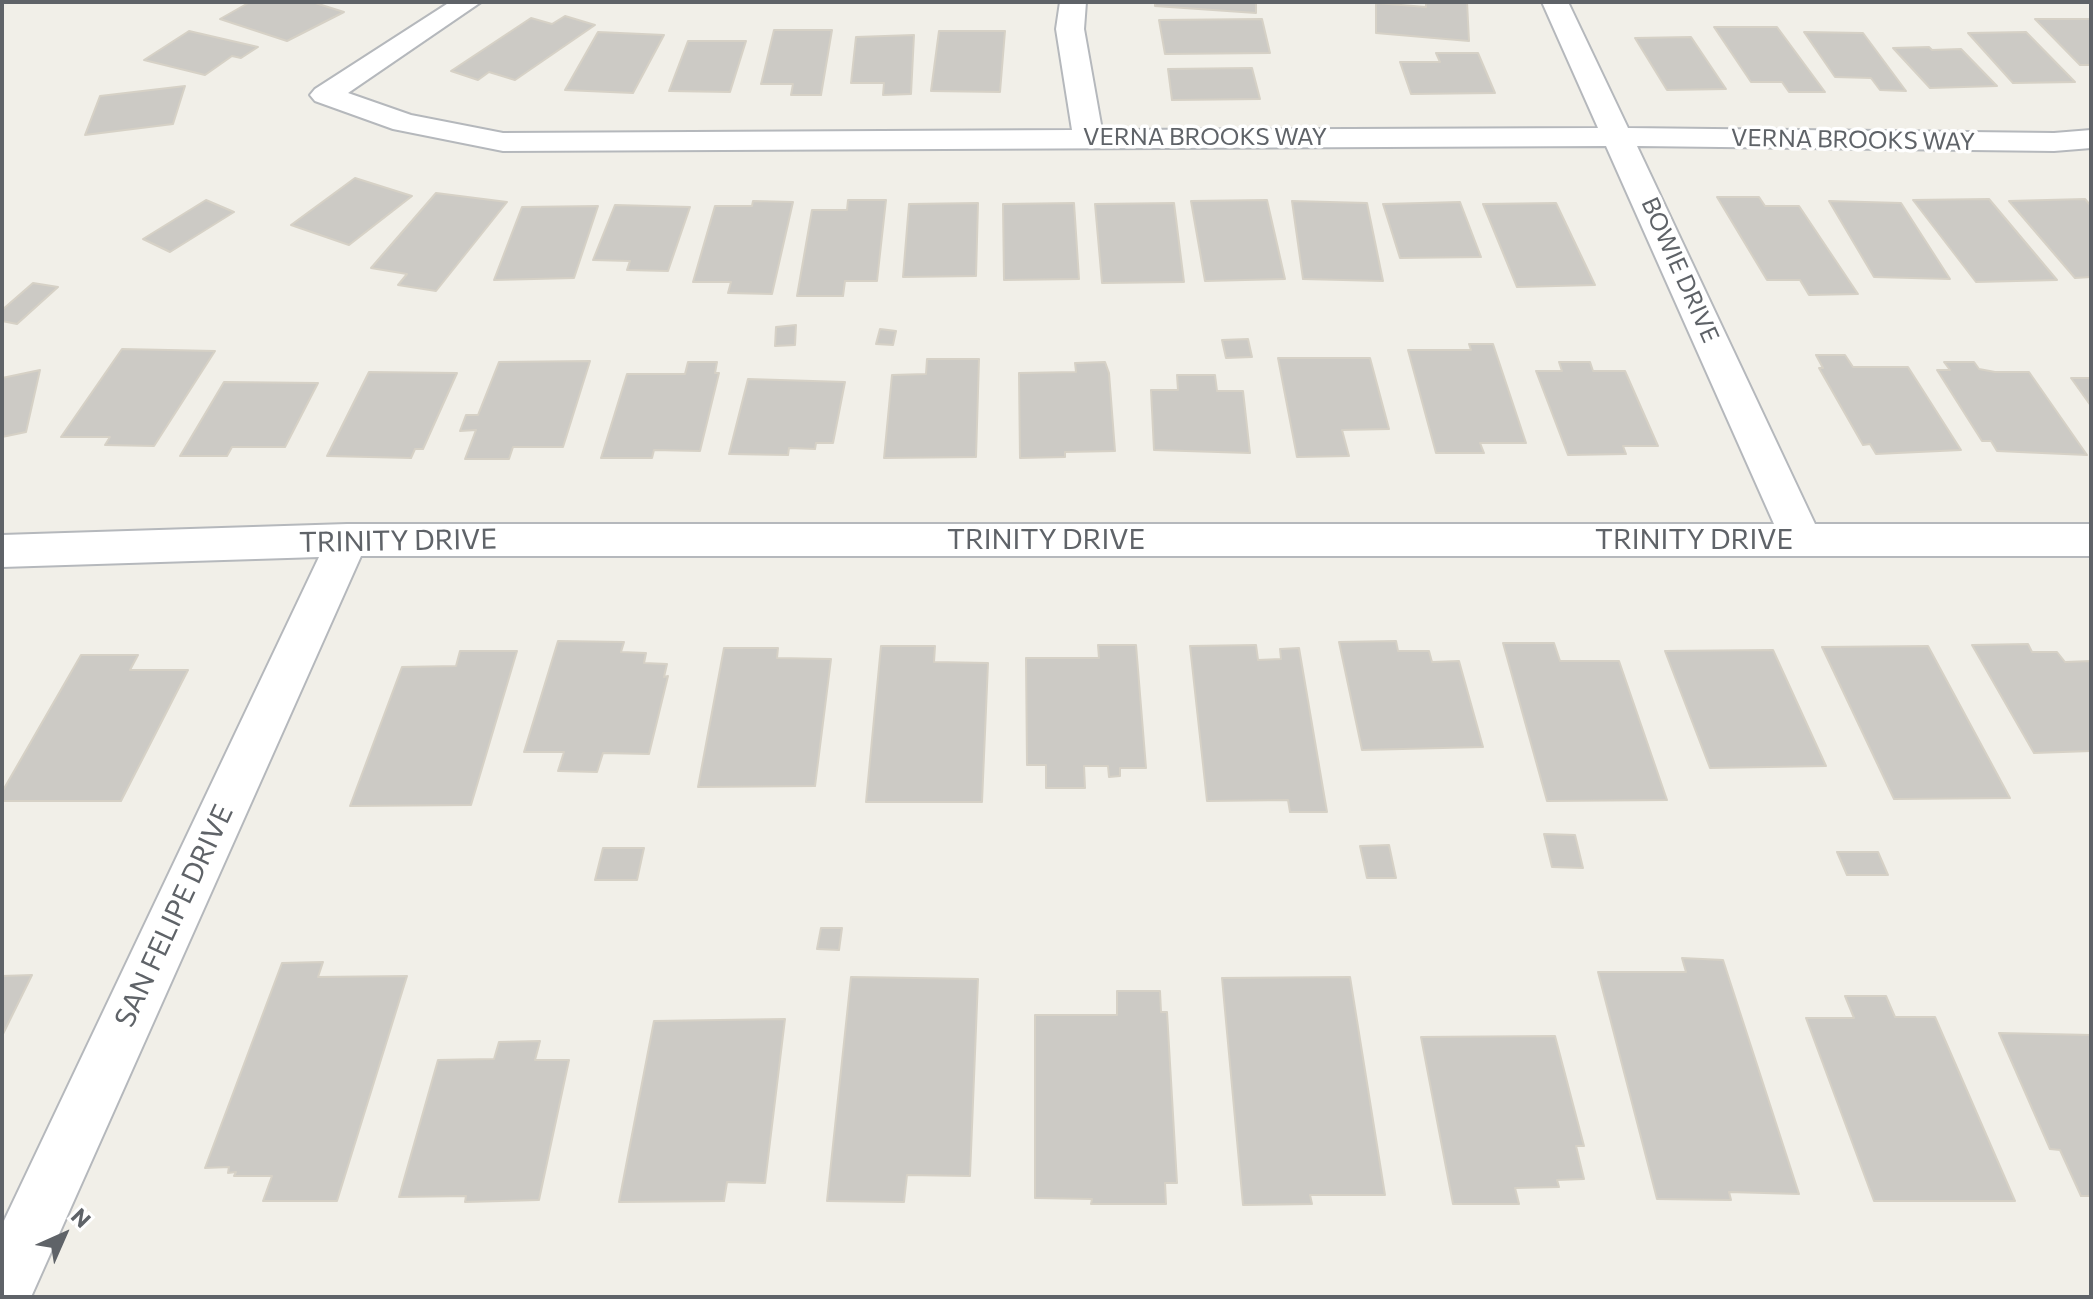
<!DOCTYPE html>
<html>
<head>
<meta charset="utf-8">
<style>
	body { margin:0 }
	#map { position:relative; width:2093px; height:1299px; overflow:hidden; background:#f1efe8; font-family:Commissioner,sans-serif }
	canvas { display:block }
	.frame { position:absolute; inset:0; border:4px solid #5f6368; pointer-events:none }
	.north { position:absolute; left:24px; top:1195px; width:80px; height:80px; -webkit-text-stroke:6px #fff; paint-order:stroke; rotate:45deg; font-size:22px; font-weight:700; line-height:32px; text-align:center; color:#5f6368 }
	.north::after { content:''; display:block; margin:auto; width:28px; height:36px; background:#5f6368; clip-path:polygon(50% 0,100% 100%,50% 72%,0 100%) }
</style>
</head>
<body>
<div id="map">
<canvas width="2093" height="1299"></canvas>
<div class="frame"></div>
<div class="north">N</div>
</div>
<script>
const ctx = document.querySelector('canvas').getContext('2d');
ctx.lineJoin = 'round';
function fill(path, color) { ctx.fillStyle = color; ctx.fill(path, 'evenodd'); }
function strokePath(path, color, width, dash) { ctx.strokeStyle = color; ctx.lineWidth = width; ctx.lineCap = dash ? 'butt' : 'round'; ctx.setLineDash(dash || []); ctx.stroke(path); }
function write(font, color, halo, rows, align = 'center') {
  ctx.font = font + ' Commissioner,sans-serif'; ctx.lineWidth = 7; ctx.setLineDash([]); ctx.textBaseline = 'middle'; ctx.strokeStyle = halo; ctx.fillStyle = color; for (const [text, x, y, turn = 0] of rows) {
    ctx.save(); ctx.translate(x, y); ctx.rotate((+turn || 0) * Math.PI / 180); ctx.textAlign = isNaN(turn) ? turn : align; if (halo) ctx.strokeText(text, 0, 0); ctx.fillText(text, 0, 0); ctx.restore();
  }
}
const building = new Path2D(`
	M 250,2 L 312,2 L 344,12 L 287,41 L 220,19 Z
	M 1155,2 L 1256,2 L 1256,13 L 1155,6 Z
	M 1426,2 L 1467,2 L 1469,41 L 1376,33 L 1376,3 L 1426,7 Z
	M 565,16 L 595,25 L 515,80 L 489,72 L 478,80 L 451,71 L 531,18 L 552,24 Z
	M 1262,19 L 1270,53 L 1165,54 L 1159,20 Z
	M 2035,19 L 2091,19 L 2091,65 L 2080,65 Z
	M 1714,27 L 1777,27 L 1825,92 L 1789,92 L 1782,82 L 1751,82 Z
	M 774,30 L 832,30 L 821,95 L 791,95 L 793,84 L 761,84 Z
	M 189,31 L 258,47 L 241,58 L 232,56 L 205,75 L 144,60 Z
	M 939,31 L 1005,31 L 1000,92 L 931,91 Z
	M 598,32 L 664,35 L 633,93 L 565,90 Z
	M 1804,32 L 1863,33 L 1906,91 L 1880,90 L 1871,78 L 1835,77 Z
	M 2026,32 L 2075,82 L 2013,83 L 1968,33 Z
	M 914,35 L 911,94 L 883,95 L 884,83 L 851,83 L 856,37 Z
	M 1691,37 L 1726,89 L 1667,90 L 1635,38 Z
	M 688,41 L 746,41 L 730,92 L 669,91 Z
	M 1929,47 L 1932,50 L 1961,49 L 1997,86 L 1930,88 L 1893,48 Z
	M 1436,53 L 1478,53 L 1495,93 L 1411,94 L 1400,62 L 1440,62 Z
	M 1252,68 L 1260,99 L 1172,100 L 1168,69 Z
	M 185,86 L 173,124 L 85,135 L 100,96 Z
	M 355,178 L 412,196 L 349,245 L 291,225 Z
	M 436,193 L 507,202 L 436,291 L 398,285 L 407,274 L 371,268 Z
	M 1717,197 L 1759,197 L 1765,206 L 1799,206 L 1858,294 L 1809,295 L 1800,280 L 1767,280 Z
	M 1989,199 L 2057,280 L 1976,282 L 1913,200 Z
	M 2085,199 L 2091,206 L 2091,277 L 2075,278 L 2009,201 Z
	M 206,200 L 234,212 L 170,252 L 143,239 Z
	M 848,200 L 886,200 L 877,281 L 845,281 L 843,296 L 797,296 L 812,210 L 847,210 Z
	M 1267,200 L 1285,279 L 1205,281 L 1191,201 Z
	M 753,201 L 793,202 L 772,294 L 728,293 L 731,282 L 693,282 L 715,206 L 752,206 Z
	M 1292,201 L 1367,203 L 1383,281 L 1303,279 Z
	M 1829,201 L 1901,203 L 1950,279 L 1874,277 Z
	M 1460,202 L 1481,257 L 1400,258 L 1383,204 Z
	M 978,203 L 976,276 L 903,277 L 909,204 Z
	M 1074,203 L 1079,279 L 1004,280 L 1003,204 Z
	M 1174,203 L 1184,282 L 1102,283 L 1095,204 Z
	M 1556,203 L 1595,285 L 1517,287 L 1483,204 Z
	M 615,205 L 690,207 L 668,271 L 627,270 L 630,261 L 593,260 Z
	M 598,206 L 574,278 L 494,280 L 522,207 Z
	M 33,283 L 58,287 L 17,324 L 2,321 L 2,310 Z
	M 796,325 L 795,345 L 775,346 L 776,327 Z
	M 880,329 L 896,331 L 893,345 L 876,344 Z
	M 1248,339 L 1252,357 L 1226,358 L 1222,340 Z
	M 1469,344 L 1493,344 L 1526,443 L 1480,443 L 1484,453 L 1436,453 L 1408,350 L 1471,350 Z
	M 122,349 L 215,351 L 154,446 L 105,445 L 110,437 L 61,437 Z
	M 1816,355 L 1845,355 L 1853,367 L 1908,367 L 1961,450 L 1876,454 L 1870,444 L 1863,445 L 1819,368 L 1823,368 Z
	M 1278,358 L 1370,358 L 1389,429 L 1342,430 L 1349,456 L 1297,457 Z
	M 927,359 L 979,359 L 976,457 L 884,458 L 892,375 L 926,374 Z
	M 590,361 L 563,447 L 513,447 L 509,459 L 465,459 L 476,430 L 460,431 L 466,415 L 478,415 L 499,362 Z
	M 688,362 L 717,362 L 715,373 L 719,373 L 700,451 L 654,450 L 652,458 L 601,458 L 627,374 L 685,374 Z
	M 1105,362 L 1109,373 L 1115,451 L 1065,452 L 1065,457 L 1020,458 L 1019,373 L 1076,372 L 1075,363 Z
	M 1559,362 L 1590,362 L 1593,371 L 1625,371 L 1658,446 L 1623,446 L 1626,454 L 1568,455 L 1536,371 L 1562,371 Z
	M 1944,362 L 1974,362 L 1979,369 L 1995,372 L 2029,372 L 2087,455 L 1997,451 L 1991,441 L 1982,441 L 1937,370 L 1950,370 Z
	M 40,370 L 26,432 L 2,437 L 2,378 Z
	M 369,372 L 457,373 L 423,449 L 415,449 L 411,458 L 327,456 Z
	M 1177,375 L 1215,375 L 1217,391 L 1243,391 L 1250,453 L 1154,450 L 1151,390 L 1178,390 Z
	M 2071,378 L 2091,378 L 2091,406 Z
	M 748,379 L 845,382 L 833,443 L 816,443 L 815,449 L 789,448 L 788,455 L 729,454 Z
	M 224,382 L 318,383 L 285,447 L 232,447 L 227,456 L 180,456 Z
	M 558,641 L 624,642 L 621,652 L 646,653 L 644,663 L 667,664 L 664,677 L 668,676 L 649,754 L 603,753 L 597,772 L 558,771 L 564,752 L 524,752 Z
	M 1396,641 L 1398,651 L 1429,651 L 1432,662 L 1459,661 L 1483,747 L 1362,750 L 1339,642 Z
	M 1503,643 L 1554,643 L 1560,661 L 1619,661 L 1667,800 L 1547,801 Z
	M 2028,644 L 2032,652 L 2057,652 L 2065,662 L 2091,661 L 2091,751 L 2034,753 L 1972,645 Z
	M 1098,645 L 1136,645 L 1146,768 L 1120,768 L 1120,776 L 1109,777 L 1108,766 L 1084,766 L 1085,788 L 1046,788 L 1046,765 L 1027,765 L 1026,658 L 1099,658 Z
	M 1256,645 L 1258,660 L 1281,659 L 1280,649 L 1299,648 L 1327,812 L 1290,812 L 1288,800 L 1207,801 L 1190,646 Z
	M 881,646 L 935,646 L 934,662 L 988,663 L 982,802 L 866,802 Z
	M 1928,646 L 2010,798 L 1894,799 L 1822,647 Z
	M 724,648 L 778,648 L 777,658 L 831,659 L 815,786 L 698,787 Z
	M 1773,650 L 1826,766 L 1710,768 L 1665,651 Z
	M 460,651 L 517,651 L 471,805 L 350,806 L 402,667 L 456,666 Z
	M 81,655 L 138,655 L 130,670 L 188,670 L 121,801 L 2,801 L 2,792 Z
	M 1544,834 L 1575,835 L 1583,868 L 1552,867 Z
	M 1389,845 L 1396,878 L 1367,878 L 1360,846 Z
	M 603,848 L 644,848 L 637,880 L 595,880 Z
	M 1837,852 L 1878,852 L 1888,875 L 1847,875 Z
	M 821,928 L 842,928 L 839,950 L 817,949 Z
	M 1682,958 L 1723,960 L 1799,1194 L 1729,1192 L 1731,1200 L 1657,1199 L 1598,972 L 1686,972 Z
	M 323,962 L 318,977 L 407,976 L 337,1201 L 263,1201 L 272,1176 L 234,1176 L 236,1172 L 228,1173 L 229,1167 L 205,1168 L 282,963 Z
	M 32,975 L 2,1036 L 2,976 Z
	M 851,977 L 978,979 L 970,1176 L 907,1175 L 904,1202 L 827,1201 Z
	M 1350,977 L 1385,1195 L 1310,1195 L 1312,1204 L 1243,1205 L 1222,978 Z
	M 1117,991 L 1160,991 L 1161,1012 L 1167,1012 L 1177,1183 L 1165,1183 L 1166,1204 L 1091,1204 L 1092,1199 L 1035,1198 L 1035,1015 L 1117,1015 Z
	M 1845,996 L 1886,996 L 1895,1017 L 1935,1017 L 2015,1201 L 1874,1201 L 1806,1018 L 1854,1018 Z
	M 785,1019 L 765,1183 L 727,1182 L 724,1201 L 619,1202 L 654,1021 Z
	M 1999,1033 L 2091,1035 L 2091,1196 L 2081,1196 L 2060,1150 L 2050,1149 Z
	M 1555,1036 L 1584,1146 L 1576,1146 L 1584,1179 L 1557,1180 L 1559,1187 L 1515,1188 L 1519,1204 L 1453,1204 L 1421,1037 Z
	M 540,1041 L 535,1060 L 569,1060 L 539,1200 L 465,1202 L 466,1196 L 399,1197 L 438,1060 L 494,1059 L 499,1042 Z`);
const minor = new Path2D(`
	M 450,2 L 481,2 L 348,93 L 411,115 L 503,133 L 1072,130 L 1056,29 L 1060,2 L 1086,2 L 1084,29 L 1102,130 L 1598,128 L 1542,2 L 1568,2 L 1628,128 L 2054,133 L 2091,130 L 2091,148 L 2054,151 L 1637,146 L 1815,524 L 2091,524 L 2091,556 L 361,556 L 31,1297 L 2,1297 L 2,1225 L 319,557 L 2,567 L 2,535 L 347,524 L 1774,524 L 1606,146 L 503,151 L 393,129 L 315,101 L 310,95 L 315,89 Z`);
const farStreetnames = [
	["VERNA BROOKS WAY",1205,137],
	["VERNA BROOKS WAY",1853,140,1],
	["BOWIE DRIVE",1680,270,66]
];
const streetNames = [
	["TRINITY DRIVE",1046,540],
	["TRINITY DRIVE",1694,540],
	["TRINITY DRIVE",398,541,-1],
	["SAN FELIPE DRIVE",174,916,-65]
];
fill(building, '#cccac5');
strokePath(building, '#d6d1c6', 2);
strokePath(minor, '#b5b8bc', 4);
fill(minor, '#fff');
write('24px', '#5f6368', '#fff', farStreetnames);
write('28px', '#5f6368', '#fff', streetNames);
</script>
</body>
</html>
